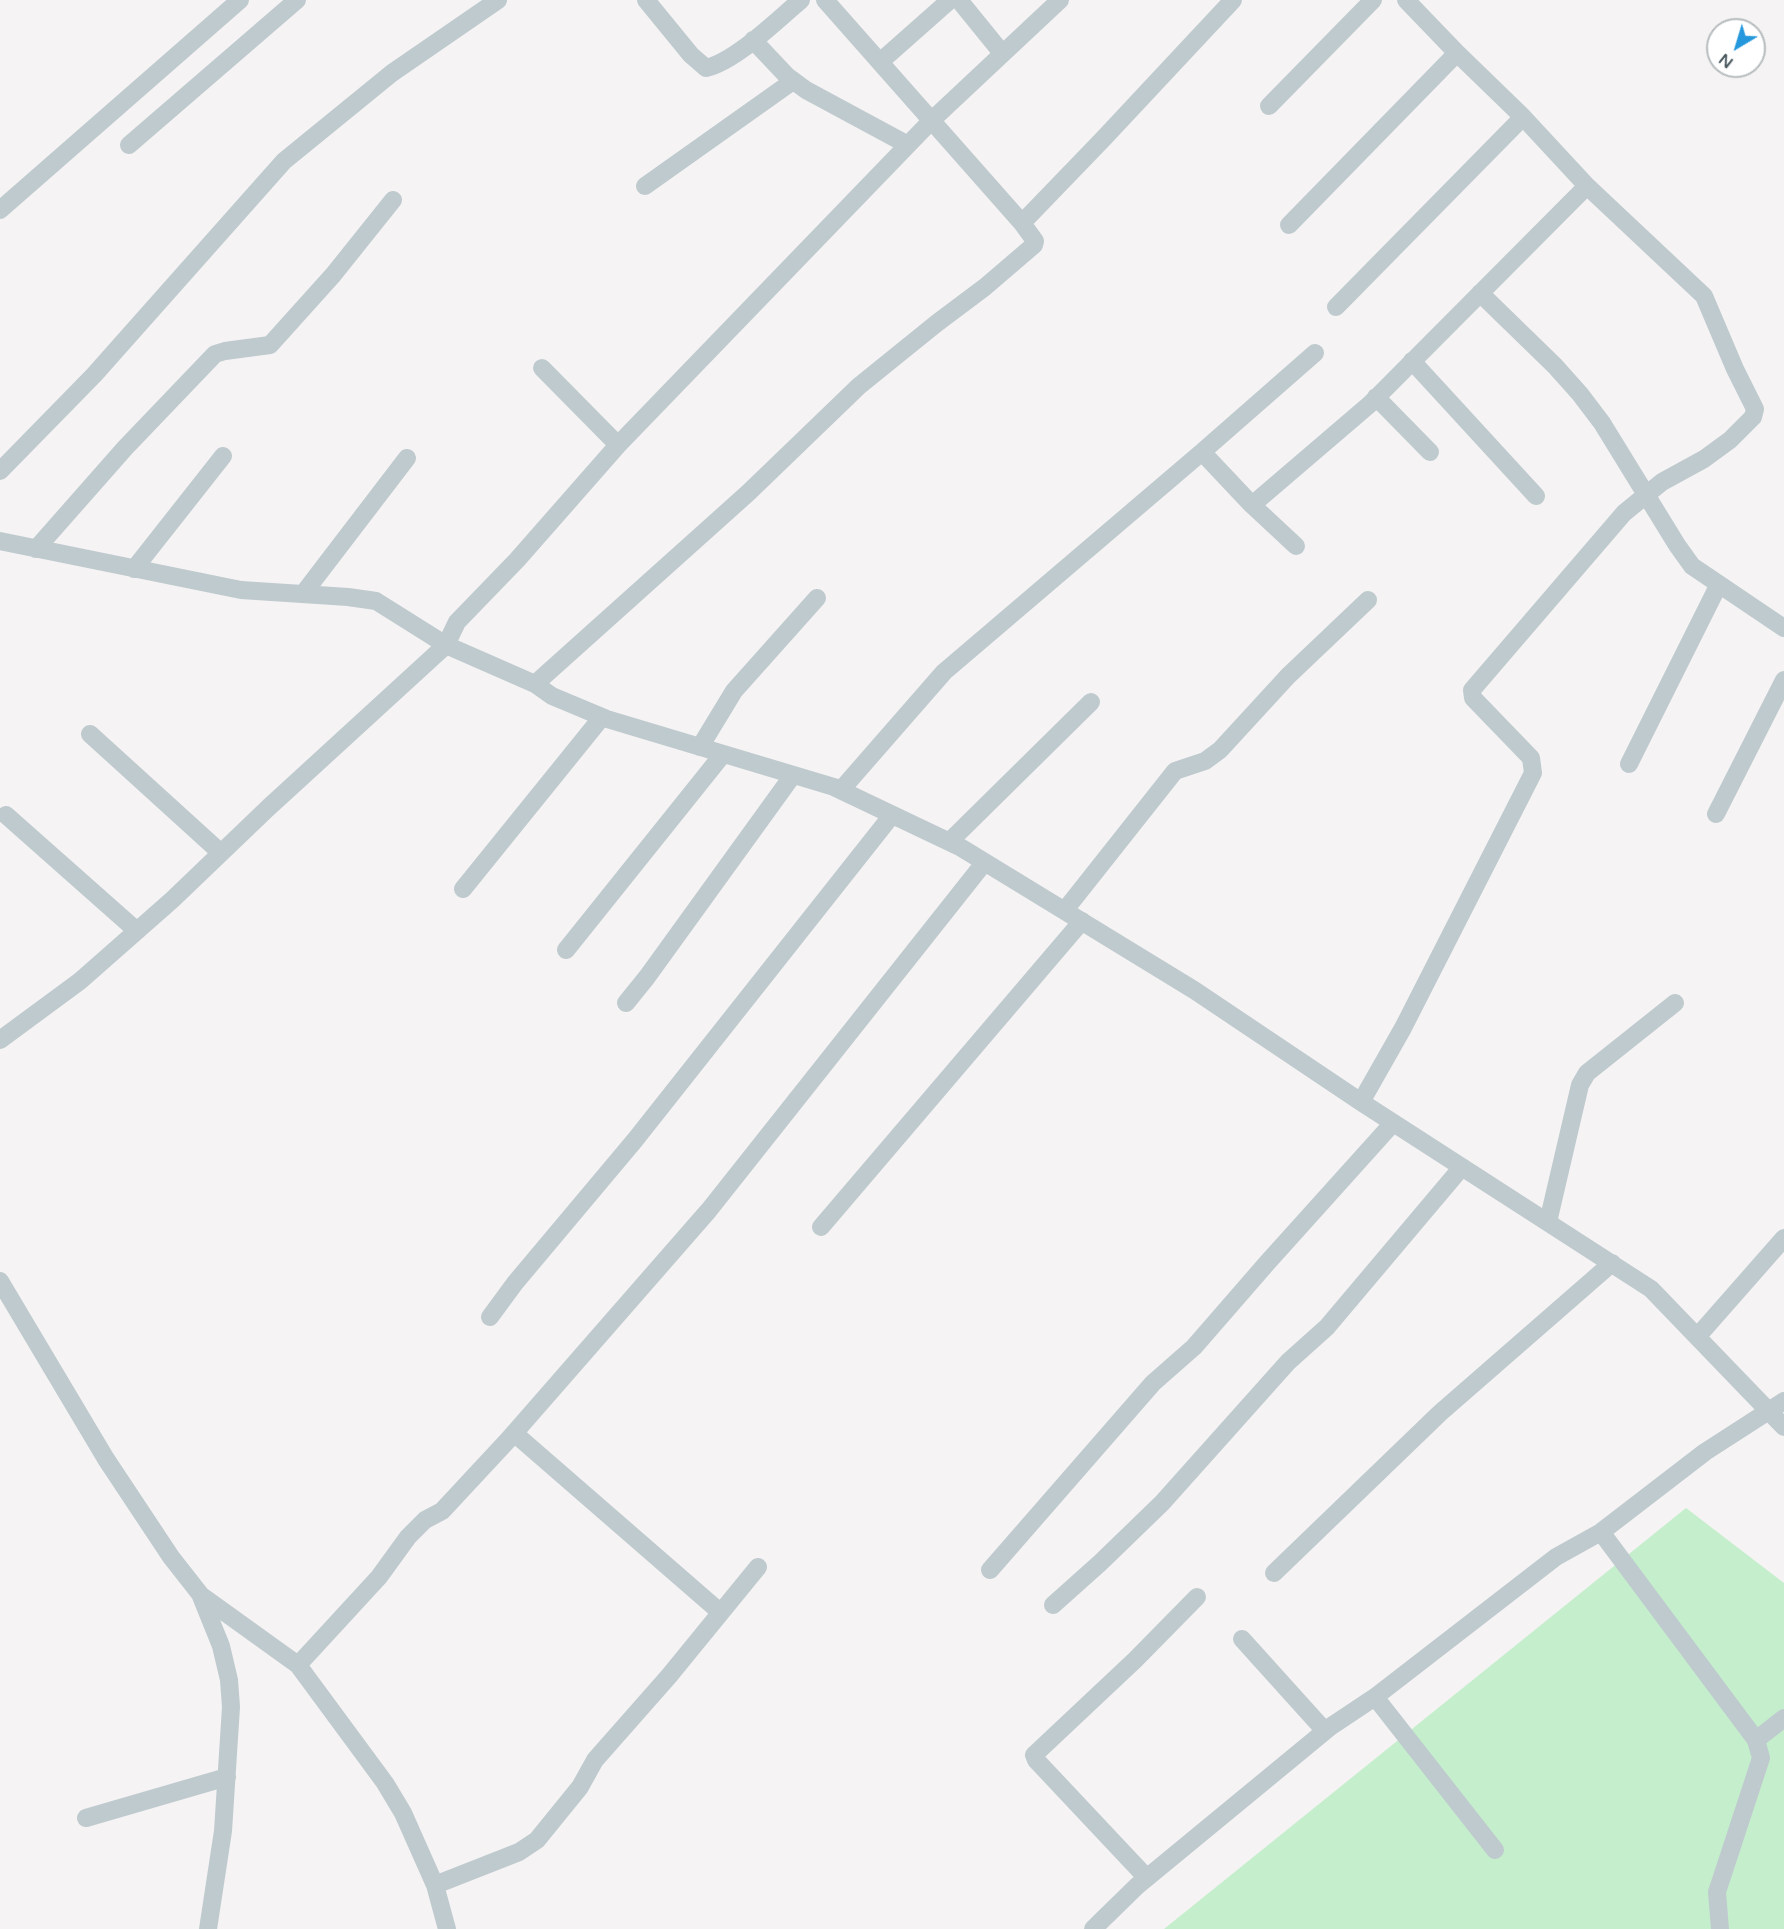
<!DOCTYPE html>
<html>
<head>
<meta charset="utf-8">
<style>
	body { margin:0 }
	#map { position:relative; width:1784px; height:1929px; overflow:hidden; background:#f5f3f3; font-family:"Varela Round",sans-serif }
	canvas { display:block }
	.north { position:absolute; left:1706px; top:18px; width:60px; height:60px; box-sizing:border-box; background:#fff; border:2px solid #b7bdbf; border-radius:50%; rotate:218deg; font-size:16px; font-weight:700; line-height:24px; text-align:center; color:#4b5a60 }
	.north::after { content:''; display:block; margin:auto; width:21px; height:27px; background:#2598dd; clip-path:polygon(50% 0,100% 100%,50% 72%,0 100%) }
</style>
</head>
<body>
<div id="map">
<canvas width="1784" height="1929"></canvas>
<div class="north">N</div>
</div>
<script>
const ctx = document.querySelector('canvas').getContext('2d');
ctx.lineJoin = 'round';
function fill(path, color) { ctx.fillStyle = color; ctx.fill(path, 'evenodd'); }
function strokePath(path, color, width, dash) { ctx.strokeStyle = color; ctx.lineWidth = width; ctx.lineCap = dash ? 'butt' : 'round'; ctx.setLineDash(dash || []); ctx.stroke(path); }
const green = new Path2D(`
	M 1686,1508 L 1784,1583 L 1784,1929 L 1164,1929 Z`);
const minor = new Path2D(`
	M 646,0 L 691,55 L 706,68 C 736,61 777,20 801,0
	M 959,0 L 1002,53
	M 753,40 L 787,76 L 806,90 L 908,145
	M 880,62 L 950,0
	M 1269,106 L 1373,0
	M 129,145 L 297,0
	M 645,186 L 793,81
	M 0,210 L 240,0
	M 1022,223 L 1104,138 L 1233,0
	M 1289,225 L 1457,53
	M 1480,293 L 1555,366 L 1580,394 L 1602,423 L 1677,545 L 1692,566 L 1784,628
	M 1336,307 L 1523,117
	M 1412,361 L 1536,496
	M 542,368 L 618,445
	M 1376,397 L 1430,452
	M 1202,452 L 1252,505 L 1296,546
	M 0,471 L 94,375 L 284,161 L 392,73 L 498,0
	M 1252,505 L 1370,404 L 1587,186
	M 0,541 L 241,590 L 348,597 L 376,601 L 446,645 L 535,684 L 552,696 L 607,719 L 834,787 L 960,847 L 1194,990 L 1361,1102 L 1651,1289 L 1784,1427
	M 36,549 L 125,448 L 215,354 L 225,351 L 270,345 L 333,275 L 393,200
	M 134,569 L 223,456
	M 303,594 L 407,458
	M 535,684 L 748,493 L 859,386 L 937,323 L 985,287 L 1034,245 L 1035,241 L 1022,223 L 825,0
	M 90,734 L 221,853
	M 700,747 L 734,691 L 817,598
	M 1629,764 L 1719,584
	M 841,790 L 944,672 L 1202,452 L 1315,353
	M 1716,814 L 1784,680
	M 6,815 L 137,931
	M 949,842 L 1091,702
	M 463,889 L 602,717
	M 1065,910 L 1175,771 L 1205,761 L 1220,750 L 1288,676 L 1368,600
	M 566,950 L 723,754
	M 626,1003 L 647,977 L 793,775
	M 0,1040 L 80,981 L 172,900 L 268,808 L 446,645 L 457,622 L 517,560 L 618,445 L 932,120 L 1060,0
	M 1361,1102 L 1403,1028 L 1533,773 L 1531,758 L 1473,698 L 1472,690 L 1624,513 L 1662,482 L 1704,459 L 1730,440 L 1753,417 L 1755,409 L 1735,369 L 1704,296 L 1587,186 L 1523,117 L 1457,53 L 1406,0
	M 1548,1222 L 1580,1085 L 1587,1073 L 1675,1003
	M 821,1227 L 1082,921
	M 0,1281 L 106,1459 L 171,1557 L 200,1594 L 221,1646 L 229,1680 L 231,1707 L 223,1831 L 208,1929
	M 490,1317 L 515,1283 L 635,1140 L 892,815
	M 1697,1337 L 1784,1238
	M 514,1433 L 720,1612
	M 1601,1532 L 1756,1740 L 1761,1758 L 1717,1892 L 1720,1929
	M 990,1570 L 1153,1383 L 1194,1347 L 1267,1263 L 1393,1123
	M 1274,1573 L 1440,1413 L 1612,1263
	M 202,1596 L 298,1665 L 385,1783 L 403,1813 L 435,1885 L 447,1929
	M 1053,1605 L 1100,1563 L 1162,1503 L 1288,1362 L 1327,1327 L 1462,1167
	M 1242,1639 L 1325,1731
	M 298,1665 L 379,1577 L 408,1537 L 425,1520 L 442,1511 L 509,1439 L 709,1210 L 984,863
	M 1375,1697 L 1495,1850
	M 1756,1740 L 1784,1718
	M 86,1818 L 227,1777
	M 1147,1878 L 1036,1760 L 1034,1755 L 1135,1660 L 1197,1597
	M 435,1885 L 519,1852 L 537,1840 L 580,1787 L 595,1760 L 669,1676 L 758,1567
	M 1093,1929 L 1137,1886 L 1330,1727 L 1375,1697 L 1556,1557 L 1601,1532 L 1705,1452 L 1784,1401`);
fill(green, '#c5eecd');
strokePath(minor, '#bfcace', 18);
</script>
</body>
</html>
